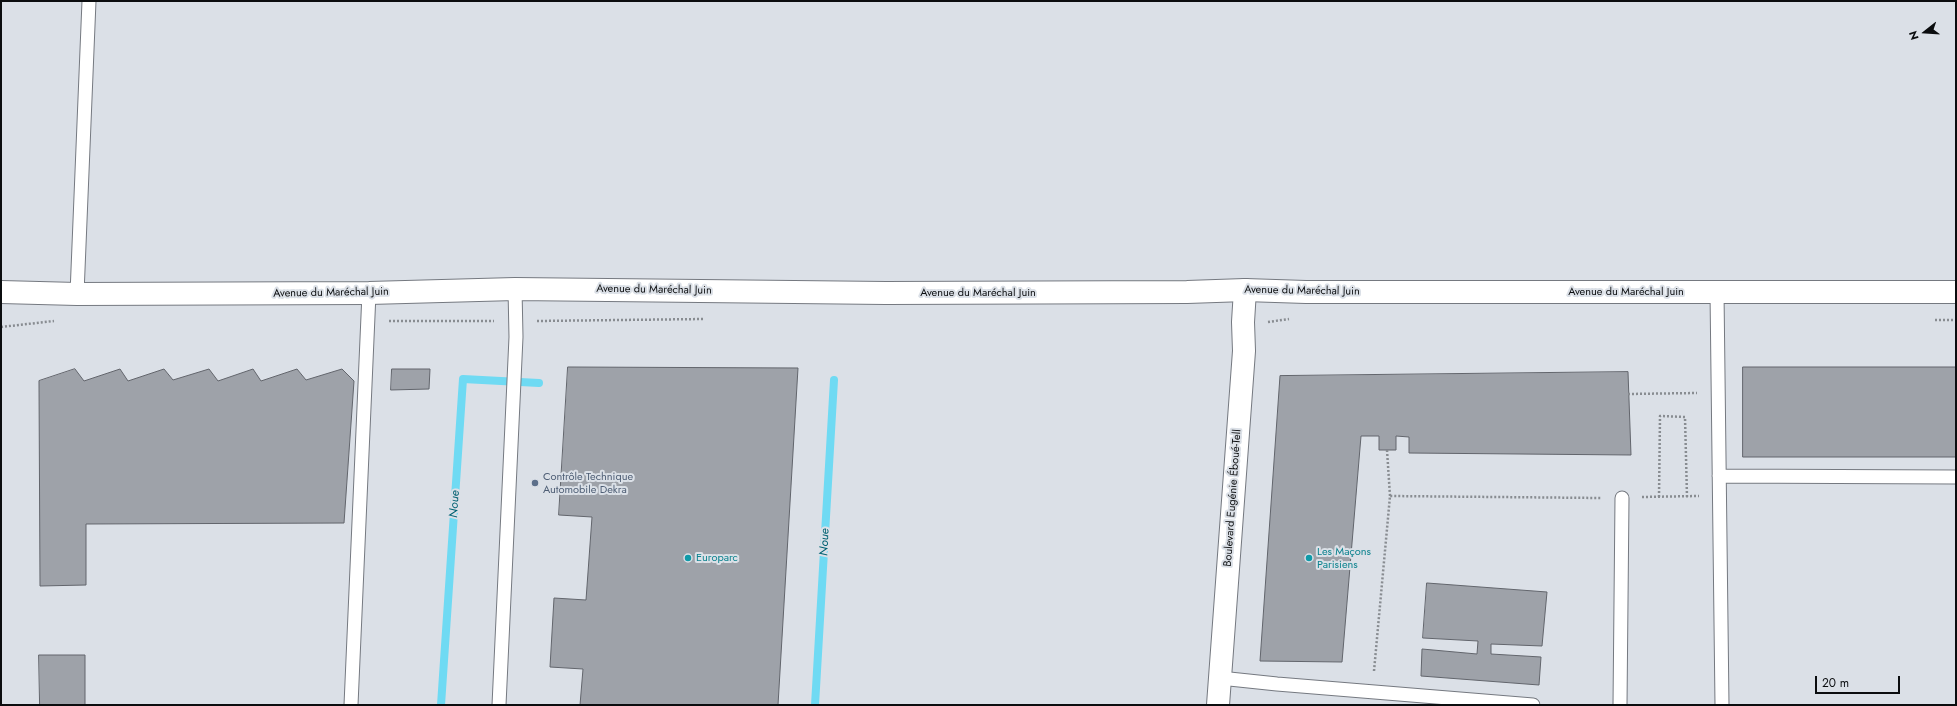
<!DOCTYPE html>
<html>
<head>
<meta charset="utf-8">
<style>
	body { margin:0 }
	#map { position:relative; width:1957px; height:706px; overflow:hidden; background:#dbe0e7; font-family:Jost,sans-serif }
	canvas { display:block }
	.frame { position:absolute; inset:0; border:2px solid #0b0d0f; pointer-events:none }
	.north { position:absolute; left:1905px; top:12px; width:40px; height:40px; -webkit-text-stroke:3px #dbe0e7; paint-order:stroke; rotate:253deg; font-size:11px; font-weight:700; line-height:16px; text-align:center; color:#0b0d0f }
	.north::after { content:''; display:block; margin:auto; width:14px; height:18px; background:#0b0d0f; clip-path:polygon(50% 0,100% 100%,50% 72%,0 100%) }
	.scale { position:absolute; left:1815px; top:676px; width:85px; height:18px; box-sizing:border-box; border:2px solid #0b0d0f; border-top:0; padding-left:5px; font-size:12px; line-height:14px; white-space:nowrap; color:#0b0d0f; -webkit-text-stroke:3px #dbe0e7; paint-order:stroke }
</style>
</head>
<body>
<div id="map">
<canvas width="1957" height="706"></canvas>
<div class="frame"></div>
<div class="north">N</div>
<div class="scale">20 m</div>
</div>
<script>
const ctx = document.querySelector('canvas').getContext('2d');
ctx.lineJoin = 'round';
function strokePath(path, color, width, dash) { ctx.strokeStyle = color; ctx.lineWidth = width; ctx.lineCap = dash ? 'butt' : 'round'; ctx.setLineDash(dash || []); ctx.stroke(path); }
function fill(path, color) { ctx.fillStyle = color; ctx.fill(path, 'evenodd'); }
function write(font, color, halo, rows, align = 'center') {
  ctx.font = font + ' Jost,sans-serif'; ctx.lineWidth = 4; ctx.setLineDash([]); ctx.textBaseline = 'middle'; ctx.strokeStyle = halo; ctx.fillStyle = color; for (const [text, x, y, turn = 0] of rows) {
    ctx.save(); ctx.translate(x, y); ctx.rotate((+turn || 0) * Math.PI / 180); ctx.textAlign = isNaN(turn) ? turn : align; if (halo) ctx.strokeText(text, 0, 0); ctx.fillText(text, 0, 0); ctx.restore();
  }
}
const stream = new Path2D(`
	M 441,705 L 463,379 L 539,383
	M 815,705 L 834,380`);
const building = new Path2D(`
	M 568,367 L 798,368 L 778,705 L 580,705 L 583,669 L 550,667 L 554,598 L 586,600 L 592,517 L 559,515 Z
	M 1743,367 L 1956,367 L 1956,457 L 1743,457 Z
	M 75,369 L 84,381 L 120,369 L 128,381 L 164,369 L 173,380 L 209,369 L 218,381 L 253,369 L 261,381 L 297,369 L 306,380 L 342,369 L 354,381 L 344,523 L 86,524 L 86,585 L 40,586 L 39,381 Z
	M 392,369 L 430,369 L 429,389 L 391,390 Z
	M 1628,372 L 1631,455 L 1409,453 L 1409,437 L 1396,436 L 1396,450 L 1379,450 L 1379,436 L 1361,436 L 1342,662 L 1260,661 L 1280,376 Z
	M 1427,583 L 1547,592 L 1542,646 L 1491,644 L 1491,654 L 1541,657 L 1539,685 L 1421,676 L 1422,649 L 1477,654 L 1478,641 L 1423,638 Z
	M 39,655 L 85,655 L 85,705 L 40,705 Z`);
const path = new Path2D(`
	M 1935,320 L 1956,320
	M 389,321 L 494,321
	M 537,321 L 704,319
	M 1268,322 L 1289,319
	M 1,327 L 54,321
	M 1628,394 L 1697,393
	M 1387,450 L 1390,496
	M 1642,497 L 1699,496
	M 1659,497 L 1660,416 L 1685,417 L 1687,497
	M 1374,671 L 1390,496 L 1601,498`);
const service = new Path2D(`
	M 1717,292 L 1722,705
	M 77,294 L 89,1
	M 1719,476 L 1956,477
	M 1220,678 L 1277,684 L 1533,705
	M 351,705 L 369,293
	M 499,705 L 516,337 L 515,289
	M 1620,705 L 1622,498`);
const minor = new Path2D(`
	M 1218,705 L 1244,351 L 1243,322 L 1245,290`);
const tertiary = new Path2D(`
	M 1,292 L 77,294 L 369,293 L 515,289 L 886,293 L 1187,292 L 1245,290 L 1306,292 L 1956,292`);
const markers = [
	[535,483,4,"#5c6f8a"],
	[688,558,4,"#0f9aa8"],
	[1309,558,4,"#0f9aa8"]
];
const streetNames = [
	["Avenue du Maréchal Juin",654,290,1],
	["Avenue du Maréchal Juin",1302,291,1],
	["Avenue du Maréchal Juin",1626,292],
	["Avenue du Maréchal Juin",331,293,-1],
	["Avenue du Maréchal Juin",978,293],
	["Boulevard Eugénie Éboué-Tell",1233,498,-86]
];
const serviceNames = [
	["Contrôle Technique",543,477],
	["Automobile Dekra",543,490]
];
const cultureNames = [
	["Les Maçons",1317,552],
	["Parisiens",1317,565],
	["Europarc",696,558]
];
const waterNames = [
	["Noue",455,504,-86],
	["Noue",825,542,-87]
];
strokePath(stream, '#6fdaf3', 8);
fill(building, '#9ea2a9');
strokePath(building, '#62656c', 1);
strokePath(service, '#757980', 15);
strokePath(minor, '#757980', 24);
strokePath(tertiary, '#757980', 24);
strokePath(path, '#888c91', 2.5, [2, 2]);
strokePath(service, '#fff', 13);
strokePath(minor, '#fff', 22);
strokePath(tertiary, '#fff', 22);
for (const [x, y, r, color] of markers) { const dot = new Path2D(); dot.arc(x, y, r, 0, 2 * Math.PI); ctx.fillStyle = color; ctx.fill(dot); strokePath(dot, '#dbe0e7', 1.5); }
write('11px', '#0b0d0f', '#dbe0e7', streetNames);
write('11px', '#4e5e75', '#dbe0e7', serviceNames, 'left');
write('11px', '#0d838f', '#dbe0e7', cultureNames, 'left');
write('italic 12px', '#006273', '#dbe0e7', waterNames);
</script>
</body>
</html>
